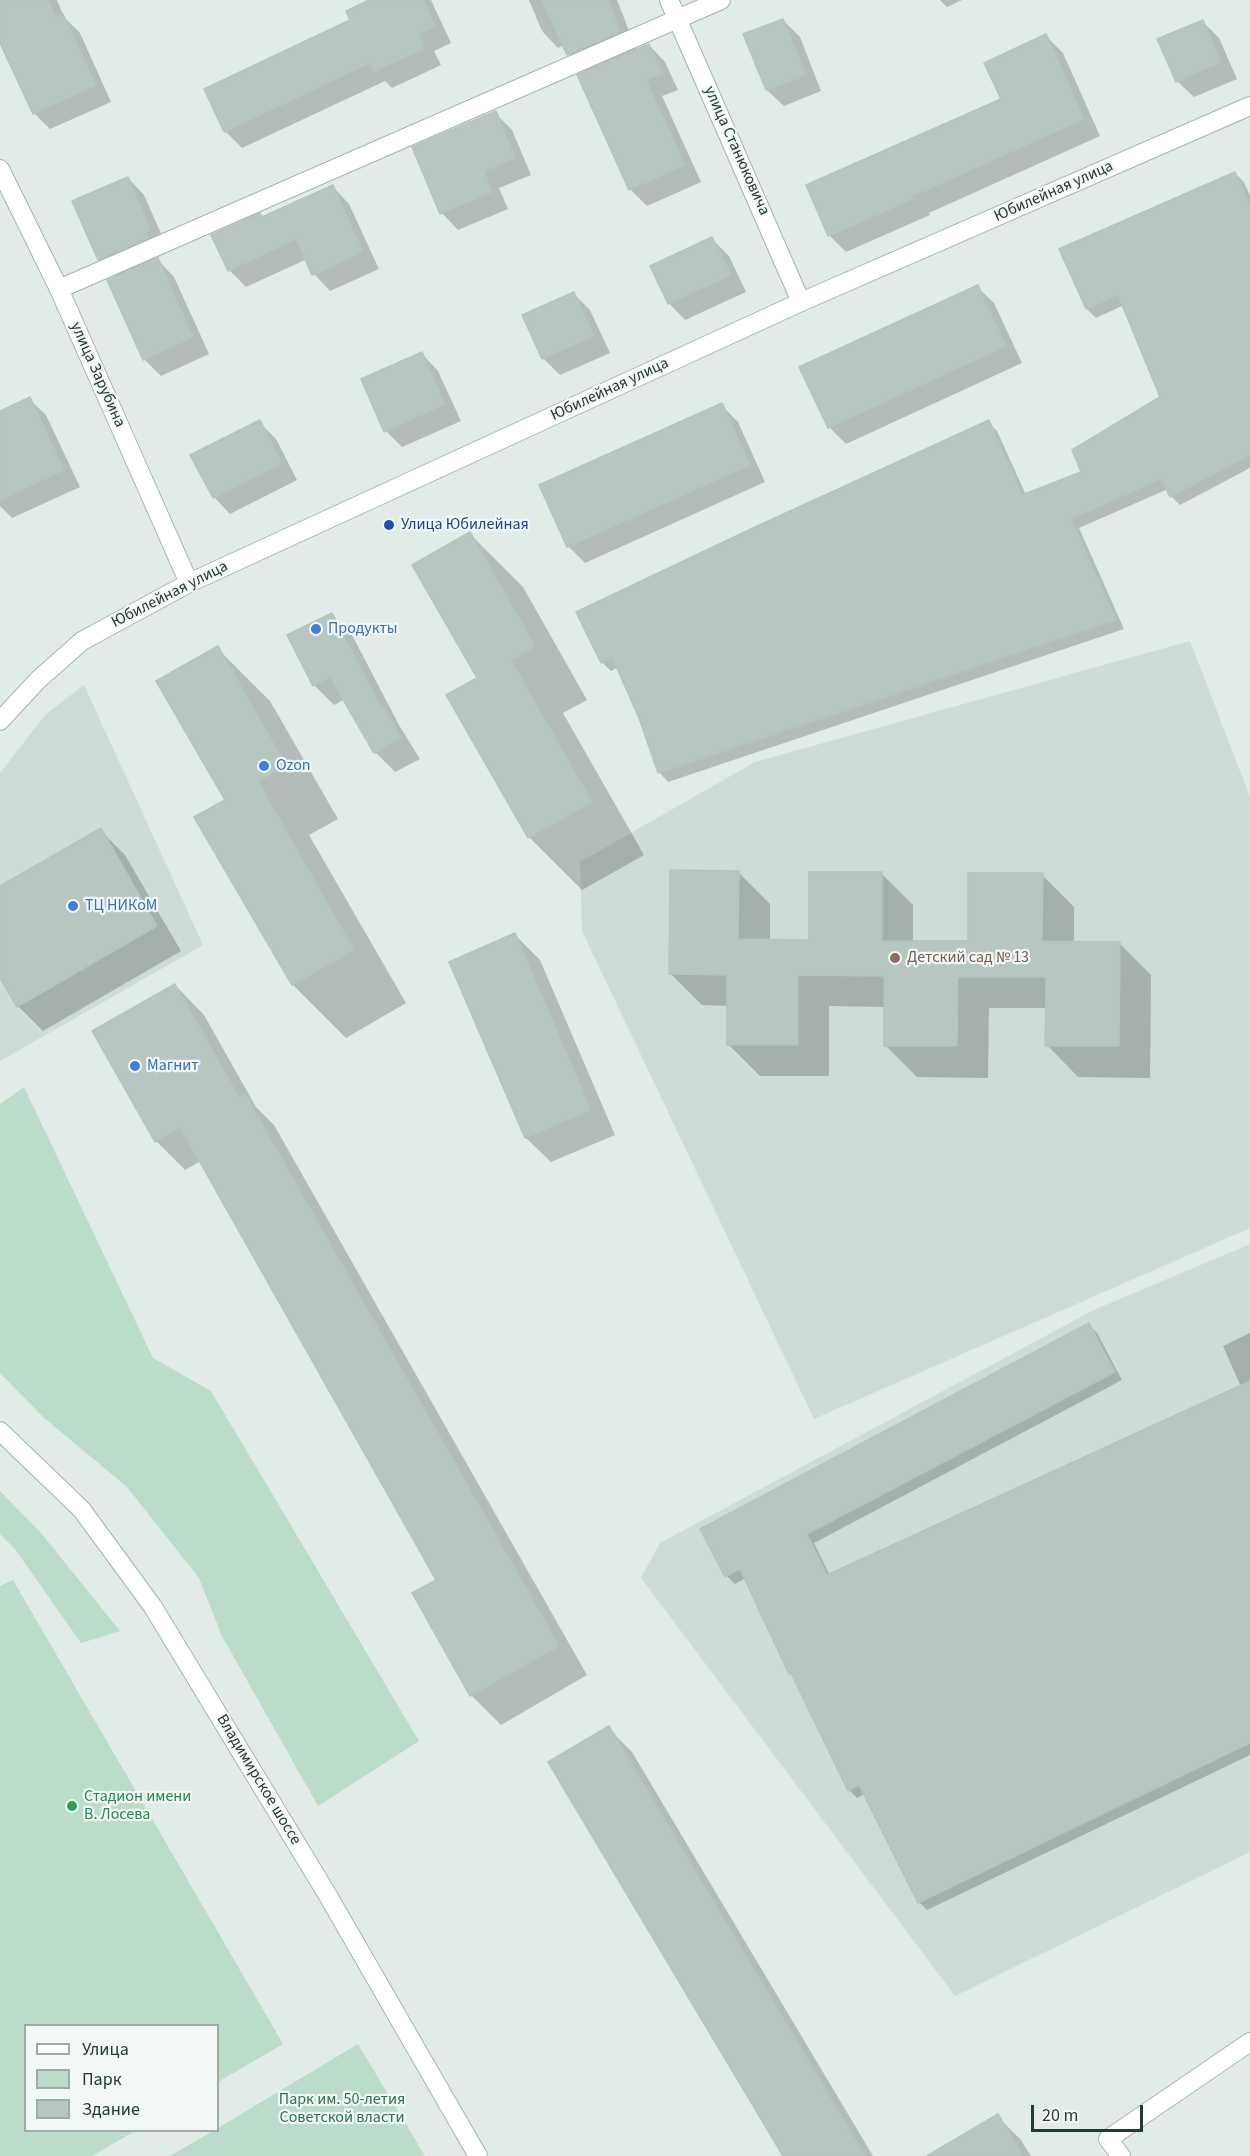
<!DOCTYPE html>
<html>
<head>
<meta charset="utf-8">
<style>
	body { margin:0 }
	#map { position:relative; width:1250px; height:2156px; overflow:hidden; background:#e1ebe8; font-family:"Source Sans 3",sans-serif }
	canvas { display:block }
	.legend { position:absolute; left:24px; top:2024px; width:195px; height:108px; box-sizing:border-box; background:#f1f8f5; border:2px solid #9eaca9; margin:0; padding:8px 10px; list-style:none; font-size:18px; color:#223b38 }
	.legend li { display:flex; align-items:center; gap:12px; height:30px }
	.legend b { width:30px; border:2px solid #9eaca9 }
	.scale { position:absolute; left:1031px; top:2105px; width:112px; height:27px; box-sizing:border-box; border:3px solid #223b38; border-top:0; padding-left:8px; font-size:18px; line-height:21px; white-space:nowrap; color:#223b38; -webkit-text-stroke:4px #f1f8f5; paint-order:stroke }
</style>
</head>
<body>
<div id="map">
<canvas width="1250" height="2156"></canvas>
<ul class="legend">
<li><b style="height:8px;background:#fff"></b>Улица</li>
<li><b style="height:16px;background:#bbdcc8"></b>Парк</li>
<li><b style="height:16px;background:#b7c6c1"></b>Здание</li>
</ul>
<div class="scale">20 m</div>
</div>
<script>
const ctx = document.querySelector('canvas').getContext('2d');
ctx.lineJoin = 'round';
function fill(path, color) { ctx.fillStyle = color; ctx.fill(path, 'evenodd'); }
function strokePath(path, color, width, dash) { ctx.strokeStyle = color; ctx.lineWidth = width; ctx.lineCap = dash ? 'butt' : 'round'; ctx.setLineDash(dash || []); ctx.stroke(path); }
function write(font, color, halo, rows, align = 'center') {
  ctx.font = font + ' "Source Sans 3",sans-serif'; ctx.lineWidth = 4.5; ctx.setLineDash([]); ctx.textBaseline = 'middle'; ctx.strokeStyle = halo; ctx.fillStyle = color; for (const [text, x, y, turn = 0] of rows) {
    ctx.save(); ctx.translate(x, y); ctx.rotate((+turn || 0) * Math.PI / 180); ctx.textAlign = isNaN(turn) ? turn : align; if (halo) ctx.strokeText(text, 0, 0); ctx.fillText(text, 0, 0); ctx.restore();
  }
}
const built = new Path2D(`
	M 1190,641 L 1250,797 L 1250,1228 L 814,1419 L 582,931 L 580,862 L 755,762 Z
	M 84,685 L 203,945 L 0,1061 L 0,773 L 46,714 Z
	M 1250,1244 L 1250,1852 L 955,1996 L 641,1578 L 660,1543 L 1094,1310 Z`);
const green = new Path2D(`
	M 24,1087 L 153,1358 L 211,1391 L 419,1741 L 318,1806 L 222,1636 L 199,1578 L 127,1487 L 43,1417 L 0,1373 L 0,1104 Z
	M 0,1491 L 41,1533 L 120,1631 L 81,1643 L 15,1549 L 0,1534 Z
	M 13,1580 L 283,2044 L 218,2082 L 218,2026 L 26,2026 L 26,2130 L 135,2131 L 92,2156 L 0,2156 L 0,1586 Z
	M 358,2044 L 425,2156 L 170,2156 L 213,2131 L 218,2130 L 218,2128 Z`);
const shadow = new Path2D(`
	M 0,0 L 57,0 L 64,17 L 80,33 L 111,102 L 50,129 L 34,113 L 0,23 Z
	M 368,0 L 431,0 L 451,43 L 434,51 L 441,65 L 392,88 L 385,81 L 242,148 L 225,131 L 352,20 L 369,2 Z
	M 529,0 L 617,0 L 637,51 L 649,45 L 665,62 L 678,90 L 662,96 L 701,182 L 647,206 L 631,190 L 579,76 L 587,72 L 568,54 L 564,45 L 558,48 L 542,31 Z
	M 940,0 L 962,0 L 947,7 Z
	M 783,20 L 800,37 L 821,91 L 784,106 L 767,90 Z
	M 1203,22 L 1219,38 L 1237,79 L 1194,97 L 1177,81 Z
	M 1046,36 L 1063,53 L 1100,136 L 929,213 L 930,215 L 846,252 L 829,235 L 1003,99 Z
	M 495,113 L 512,130 L 531,175 L 499,188 L 508,209 L 458,230 L 442,213 Z
	M 1235,173 L 1244,182 L 1250,196 L 1250,468 L 1180,505 L 1171,496 L 1168,489 L 1079,528 L 1124,629 L 668,782 L 659,772 L 640,717 L 618,667 L 611,671 L 602,662 L 988,422 L 997,431 L 1026,495 L 1083,473 L 1162,398 L 1124,305 L 1096,318 L 1087,309 Z
	M 128,178 L 144,195 L 167,247 L 162,249 L 164,254 L 156,258 L 174,277 L 209,354 L 161,376 L 144,359 L 118,277 L 99,259 Z
	M 333,187 L 349,204 L 379,269 L 330,291 L 314,274 L 307,259 L 246,287 L 229,270 L 263,218 Z
	M 712,239 L 729,256 L 746,292 L 685,320 L 669,303 Z
	M 977,287 L 994,303 L 1022,363 L 846,444 L 829,427 Z
	M 574,294 L 590,310 L 610,353 L 560,375 L 543,358 Z
	M 422,354 L 438,371 L 461,421 L 402,447 L 386,431 Z
	M 29,399 L 46,415 L 80,487 L 12,518 L 0,506 L 0,413 Z
	M 721,405 L 738,422 L 765,482 L 585,563 L 568,546 Z
	M 259,422 L 276,439 L 297,480 L 230,514 L 214,497 Z
	M 470,534 L 523,587 L 587,700 L 563,713 L 644,855 L 582,890 L 529,837 Z
	M 332,615 L 352,635 L 399,725 L 420,759 L 395,772 L 375,752 L 345,699 L 334,705 L 314,685 Z
	M 217,648 L 270,701 L 338,819 L 309,835 L 406,1003 L 346,1038 L 293,985 L 196,817 L 227,800 Z
	M 100,830 L 125,855 L 181,951 L 43,1031 L 18,1006 L 0,975 L 0,888 Z
	M 738,872 L 770,904 L 770,941 L 811,942 L 882,874 L 913,905 L 913,942 L 969,943 L 1042,875 L 1074,907 L 1074,943 L 1119,943 L 1151,975 L 1150,1078 L 1078,1077 L 1047,1045 L 1047,1008 L 989,1008 L 988,1078 L 917,1077 L 885,1045 L 885,1007 L 829,1006 L 829,1076 L 760,1076 L 728,1044 L 729,1006 L 702,1005 L 670,973 Z
	M 515,935 L 540,960 L 615,1135 L 551,1162 L 526,1138 L 451,962 Z
	M 175,985 L 204,1015 L 256,1107 L 274,1125 L 587,1675 L 501,1725 L 471,1695 L 438,1580 L 201,1161 L 185,1170 L 156,1141 Z
	M 1089,1325 L 1097,1333 L 1122,1380 L 814,1543 L 830,1576 L 1241,1387 L 1223,1346 L 1250,1333 L 1250,1755 L 927,1910 L 919,1902 L 865,1794 L 857,1798 L 849,1790 L 796,1679 L 790,1673 L 746,1578 L 735,1584 L 727,1576 L 702,1529 Z
	M 608,1728 L 632,1752 L 873,2156 L 785,2156 Z
	M 997,2116 L 1021,2140 L 1031,2156 L 930,2156 Z`);
const building = new Path2D(`
	M 0,0 L 48,0 L 56,18 L 63,14 L 96,85 L 33,114 L 0,43 Z
	M 369,0 L 423,0 L 435,26 L 419,34 L 425,48 L 374,72 L 370,63 L 224,132 L 204,89 L 350,20 L 346,11 Z
	M 542,0 L 608,0 L 620,32 L 567,55 Z
	M 783,19 L 806,75 L 766,90 L 743,34 Z
	M 1203,20 L 1221,62 L 1176,82 L 1157,39 Z
	M 1046,34 L 1084,119 L 913,196 L 914,199 L 828,236 L 806,185 L 1001,99 L 984,63 Z
	M 649,44 L 663,73 L 646,80 L 685,165 L 629,190 L 577,75 Z
	M 496,111 L 515,158 L 484,171 L 492,192 L 440,214 L 412,147 Z
	M 1235,172 L 1250,206 L 1250,455 L 1170,497 L 1161,479 L 1071,519 L 1116,620 L 658,773 L 639,718 L 612,657 L 601,663 L 576,612 L 753,528 L 989,420 L 1022,495 L 1081,472 L 1072,450 L 1160,397 L 1118,295 L 1086,309 L 1059,249 Z
	M 128,177 L 151,230 L 146,232 L 149,238 L 98,260 L 72,201 Z
	M 333,185 L 363,252 L 312,275 L 296,239 L 228,271 L 211,235 L 260,213 L 262,217 Z
	M 712,237 L 731,275 L 668,304 L 650,266 Z
	M 158,258 L 193,337 L 143,360 L 107,280 Z
	M 978,285 L 1006,346 L 828,428 L 799,367 Z
	M 574,292 L 594,336 L 542,359 L 522,315 Z
	M 422,352 L 445,404 L 384,432 L 361,379 Z
	M 30,397 L 64,470 L 0,500 L 0,411 Z
	M 722,403 L 750,465 L 567,547 L 539,485 Z
	M 260,420 L 282,463 L 213,498 L 190,455 Z
	M 470,532 L 535,646 L 511,660 L 592,802 L 528,838 L 446,695 L 477,678 L 412,565 Z
	M 332,613 L 382,709 L 384,708 L 401,738 L 374,753 L 330,677 L 313,686 L 287,635 Z
	M 218,646 L 286,765 L 258,781 L 354,950 L 292,985 L 194,817 L 225,800 L 156,681 Z
	M 101,828 L 157,926 L 17,1007 L 0,978 L 0,886 Z
	M 670,870 L 739,871 L 738,939 L 809,940 L 809,872 L 882,872 L 882,941 L 968,941 L 968,873 L 1043,873 L 1042,941 L 1120,942 L 1119,1046 L 1045,1046 L 1046,977 L 958,977 L 957,1046 L 884,1046 L 884,976 L 798,975 L 798,1045 L 727,1045 L 727,975 L 669,974 Z
	M 515,933 L 591,1110 L 525,1138 L 449,962 Z
	M 175,984 L 239,1097 L 245,1094 L 559,1646 L 470,1696 L 412,1593 L 436,1580 L 180,1127 L 155,1142 L 92,1031 Z
	M 1089,1323 L 1115,1372 L 807,1534 L 827,1575 L 1250,1381 L 1250,1743 L 918,1903 L 859,1785 L 848,1791 L 791,1673 L 789,1674 L 740,1569 L 725,1577 L 700,1529 Z
	M 609,1726 L 865,2156 L 783,2156 L 548,1762 Z
	M 998,2114 L 1023,2156 L 927,2156 Z`);
const service = new Path2D(`
	M 59,289 L 721,0`);
const minor = new Path2D(`
	M 669,0 L 801,302
	M 0,169 L 59,289 L 189,583
	M 1121,2156 L 1108,2139 L 1250,2042`);
const secondary = new Path2D(`
	M 0,721 L 38,680 L 82,641 L 189,583 L 801,302 L 1250,106
	M 0,1431 L 82,1510 L 153,1607 L 327,1894 L 478,2156`);
const markers = [
	[389,525,6,"#1a4fb4"],
	[316,629,6,"#3f7fe0"],
	[264,766,6,"#3f7fe0"],
	[73,906,6,"#3f7fe0"],
	[895,958,6,"#8d6e63"],
	[135,1066,6,"#3f7fe0"],
	[72,1806,6,"#2e9e5b"]
];
const streetNames = [
	["улица Станюковича",736,151,66],
	["Юбилейная улица",1054,192,-24],
	["улица Зарубина",97,375,66],
	["Юбилейная улица",610,390,-25],
	["Юбилейная улица",170,595,-27],
	["Владимирское шоссе",258,1780,59]
];
const transitNames = [
	["Улица Юбилейная",401,525]
];
const shopNames = [
	["Продукты",328,629],
	["Ozon",276,766],
	["ТЦ НИКоМ",85,906],
	["Магнит",147,1066]
];
const educationNames = [
	["Детский сад № 13",907,958]
];
const leisureNames = [
	["Стадион имени",84,1797],
	["В. Лосева",84,1815]
];
const parkNames = [
	["Парк им. 50-летия",342,2100],
	["Советской власти",342,2118]
];
fill(built, '#cfdbd7');
fill(green, '#bbdcc8');
fill(shadow, '#0003');
fill(building, '#b7c6c1');
strokePath(building, '#b4c4c0', 1.5);
strokePath(service, '#a4b3b0', 20);
strokePath(minor, '#a4b3b0', 20);
strokePath(secondary, '#a0b6b1', 20);
strokePath(service, '#fff', 18);
strokePath(minor, '#fff', 18);
strokePath(secondary, '#fff', 18);
for (const [x, y, r, color] of markers) { const dot = new Path2D(); dot.arc(x, y, r, 0, 2 * Math.PI); ctx.fillStyle = color; ctx.fill(dot); strokePath(dot, '#f1f8f5', 2); }
write('16px', '#223b38', '#f1f8f5', streetNames);
write('16px', '#164399', '#f1f8f5', transitNames, 'left');
write('16px', '#366cbe', '#f1f8f5', shopNames, 'left');
write('16px', '#785e54', '#f1f8f5', educationNames, 'left');
write('16px', '#27864d', '#f1f8f5', leisureNames, 'left');
write('16px', '#2e7051', '#f1f8f5', parkNames);
</script>
</body>
</html>
